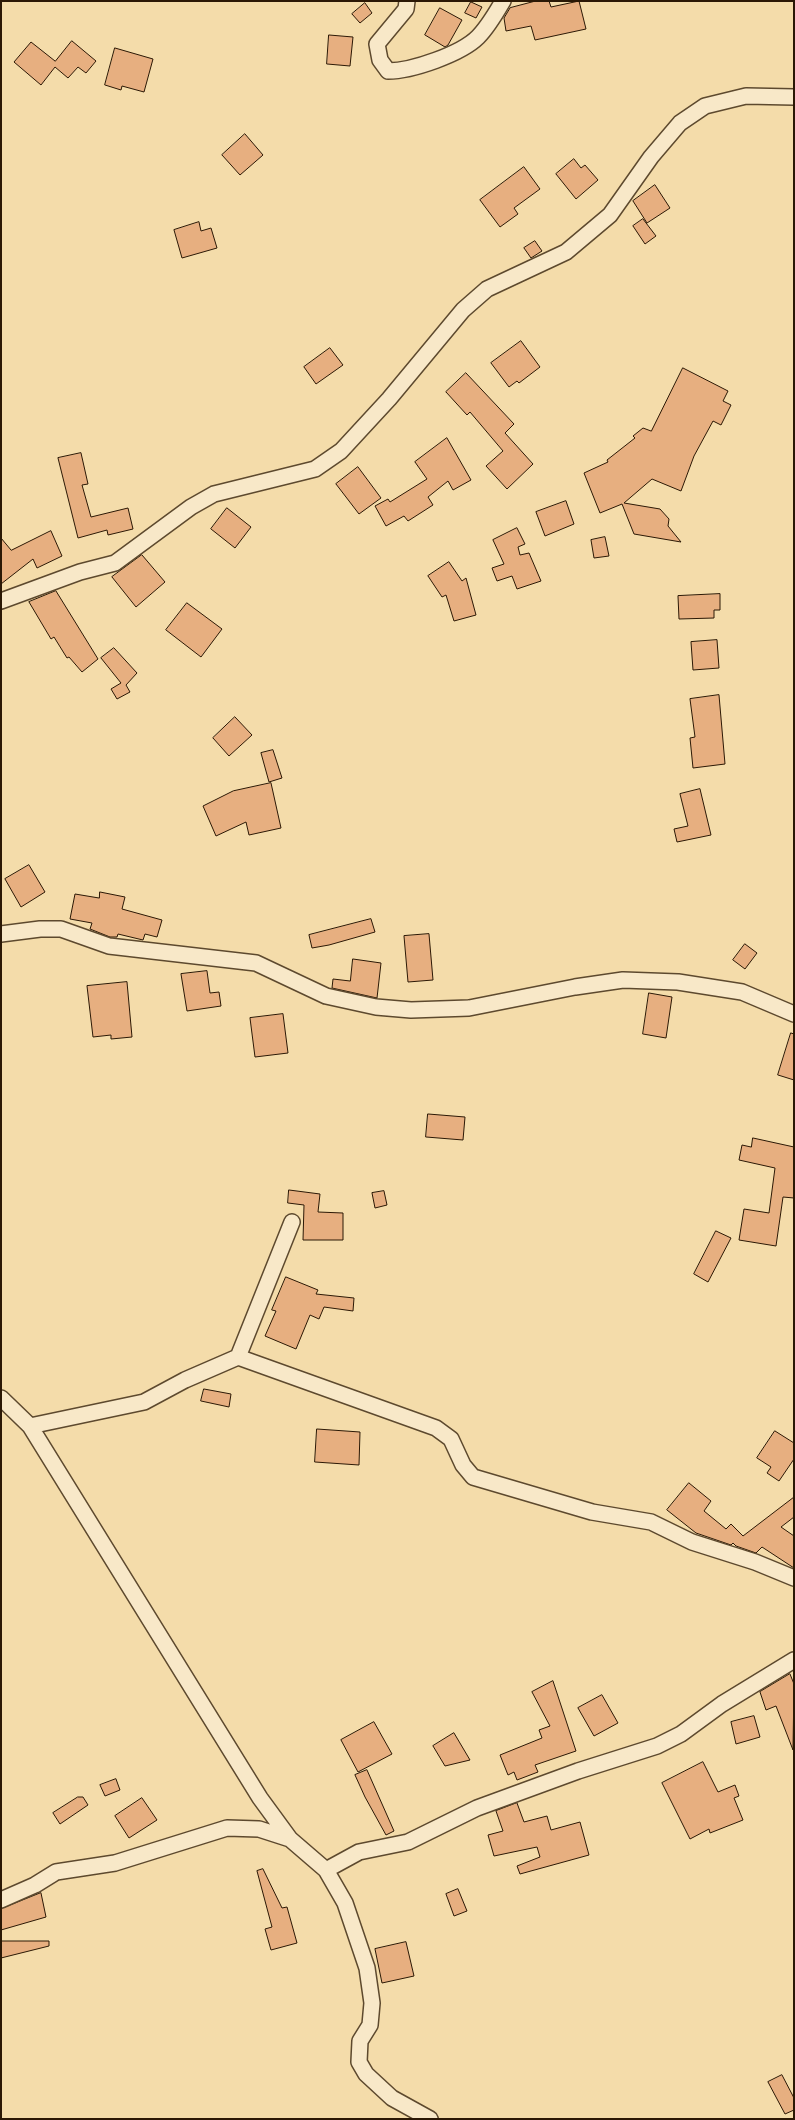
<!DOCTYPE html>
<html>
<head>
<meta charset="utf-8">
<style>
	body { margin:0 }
	#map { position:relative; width:795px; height:2120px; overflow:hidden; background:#f4dcaa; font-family:"Libre Caslon Text",serif }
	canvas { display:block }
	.frame { position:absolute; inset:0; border:2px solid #2b1805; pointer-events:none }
</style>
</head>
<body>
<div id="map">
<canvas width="795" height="2120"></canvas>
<div class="frame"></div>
</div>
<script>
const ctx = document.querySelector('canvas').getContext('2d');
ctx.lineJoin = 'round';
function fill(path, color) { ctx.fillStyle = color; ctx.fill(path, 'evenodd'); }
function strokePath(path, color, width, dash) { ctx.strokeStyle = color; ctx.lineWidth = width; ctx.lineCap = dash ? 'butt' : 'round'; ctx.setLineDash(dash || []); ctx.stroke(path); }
const building = new Path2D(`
	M 536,1 L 549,1 L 551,7 L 579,1 L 586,29 L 535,40 L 531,26 L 506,31 L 504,18 L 510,8 Z
	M 471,2 L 482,7 L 476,18 L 465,13 Z
	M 365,3 L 372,13 L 360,23 L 352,14 Z
	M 440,8 L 462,20 L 448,45 L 445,47 L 425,35 Z
	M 329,35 L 353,37 L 350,66 L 327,64 Z
	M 72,41 L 96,61 L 86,73 L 78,67 L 68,78 L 55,67 L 41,85 L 14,62 L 31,42 L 55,61 Z
	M 115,48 L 153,59 L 144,92 L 122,86 L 121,90 L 105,85 Z
	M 245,134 L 263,155 L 240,175 L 222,155 Z
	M 574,159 L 581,168 L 585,165 L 598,180 L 576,199 L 556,174 Z
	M 524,167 L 540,189 L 514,208 L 518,214 L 500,227 L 480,200 Z
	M 655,185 L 670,208 L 647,223 L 633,201 Z
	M 643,219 L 656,236 L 645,244 L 633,226 Z
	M 199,222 L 201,231 L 211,228 L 217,248 L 182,258 L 174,230 Z
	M 535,241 L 542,251 L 531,258 L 524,248 Z
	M 521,341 L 540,367 L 519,383 L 517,381 L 509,387 L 491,363 Z
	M 330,348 L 343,365 L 316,384 L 304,367 Z
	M 683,368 L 728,391 L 723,401 L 731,405 L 721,425 L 713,421 L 694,456 L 681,491 L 652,479 L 624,503 L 660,509 L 669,519 L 668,526 L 681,542 L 634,534 L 622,504 L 600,513 L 584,473 L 608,462 L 607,460 L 635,438 L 633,436 L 643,428 L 651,431 Z
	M 466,373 L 514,424 L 505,433 L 533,464 L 507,489 L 486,466 L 503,451 L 470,412 L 467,415 L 446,392 Z
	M 447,438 L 471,480 L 453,490 L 448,481 L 428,497 L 433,505 L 408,521 L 404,516 L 386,526 L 375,506 L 388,499 L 390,502 L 427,479 L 415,462 Z
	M 81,453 L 88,484 L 82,485 L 91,517 L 128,508 L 133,529 L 108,535 L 107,530 L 78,538 L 58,458 Z
	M 358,467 L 381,498 L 359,514 L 336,484 Z
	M 566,501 L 574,524 L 545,536 L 536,512 Z
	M 227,508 L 251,527 L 235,548 L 211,529 Z
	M 517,528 L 525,544 L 518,547 L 520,555 L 529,553 L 541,581 L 517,589 L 512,576 L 497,581 L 492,568 L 504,564 L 493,540 Z
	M 51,531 L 62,556 L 37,568 L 33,559 L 1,584 L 1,538 L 11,550 Z
	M 605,537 L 609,556 L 594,558 L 591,540 Z
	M 142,555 L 165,582 L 136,607 L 112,577 Z
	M 449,562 L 462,581 L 466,578 L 476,615 L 454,621 L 446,595 L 442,597 L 428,576 Z
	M 56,591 L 98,659 L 82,672 L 69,657 L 67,658 L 54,637 L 51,639 L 29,602 Z
	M 720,594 L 720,610 L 714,610 L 714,618 L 679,619 L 678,596 Z
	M 187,603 L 222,629 L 201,657 L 166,630 Z
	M 717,640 L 719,668 L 693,670 L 691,642 Z
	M 114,648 L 137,673 L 126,685 L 130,692 L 117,699 L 111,689 L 121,683 L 101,658 Z
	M 719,695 L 725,764 L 693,768 L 690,738 L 695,737 L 690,699 Z
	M 235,717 L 252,735 L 229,756 L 213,738 Z
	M 273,750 L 282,778 L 269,782 L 261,753 Z
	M 271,783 L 281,828 L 249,835 L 246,822 L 216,836 L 203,806 L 233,791 Z
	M 700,789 L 711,835 L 677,842 L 674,829 L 688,826 L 680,794 Z
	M 29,865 L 45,892 L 21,907 L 5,879 Z
	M 100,892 L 125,897 L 122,909 L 162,920 L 157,937 L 145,934 L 143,940 L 118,934 L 117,937 L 110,937 L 90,929 L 92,923 L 70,919 L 75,894 L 99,898 Z
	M 371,919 L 375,932 L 329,945 L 312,948 L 309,935 Z
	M 429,934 L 433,980 L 408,982 L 404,936 Z
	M 745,944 L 757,953 L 745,969 L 733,960 Z
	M 353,959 L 381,963 L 377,998 L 332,988 L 333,979 L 350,981 Z
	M 207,971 L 210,993 L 219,992 L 221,1006 L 187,1011 L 181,974 Z
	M 127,982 L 132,1037 L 111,1039 L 111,1035 L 93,1037 L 87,986 Z
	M 649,993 L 672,997 L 666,1038 L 643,1034 Z
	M 283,1014 L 288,1053 L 255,1057 L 250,1018 Z
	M 791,1033 L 794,1034 L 794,1080 L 778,1075 Z
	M 428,1114 L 465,1117 L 463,1140 L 426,1137 Z
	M 753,1138 L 794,1147 L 794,1198 L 783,1197 L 776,1246 L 739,1240 L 744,1209 L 769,1213 L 775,1168 L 739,1160 L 742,1145 L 751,1147 Z
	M 289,1190 L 320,1194 L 318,1212 L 343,1213 L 343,1240 L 303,1240 L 304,1205 L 288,1203 Z
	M 384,1191 L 387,1205 L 375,1208 L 372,1193 Z
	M 716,1231 L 731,1238 L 708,1282 L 694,1274 Z
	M 286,1277 L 318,1290 L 316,1294 L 354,1298 L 353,1311 L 324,1307 L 319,1319 L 310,1315 L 296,1349 L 265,1336 L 276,1311 L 272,1310 Z
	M 204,1389 L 231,1394 L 229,1407 L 201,1401 Z
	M 317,1429 L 360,1432 L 359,1465 L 315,1462 Z
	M 775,1431 L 794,1443 L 794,1459 L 779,1481 L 767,1473 L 771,1467 L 757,1458 Z
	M 689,1483 L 711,1501 L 704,1511 L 726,1529 L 731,1524 L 743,1536 L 794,1497 L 794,1517 L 781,1527 L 794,1536 L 794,1568 L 762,1547 L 756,1553 L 736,1546 L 733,1543 L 731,1545 L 696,1533 L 667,1510 Z
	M 790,1674 L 794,1684 L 793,1750 L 776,1706 L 766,1710 L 760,1692 Z
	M 553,1681 L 576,1751 L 535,1765 L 538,1772 L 517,1780 L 514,1772 L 508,1775 L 500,1755 L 542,1738 L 539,1730 L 550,1726 L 532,1692 Z
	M 602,1695 L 618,1723 L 594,1736 L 578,1708 Z
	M 754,1716 L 760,1737 L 736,1744 L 731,1722 Z
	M 374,1722 L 392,1754 L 358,1772 L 341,1740 Z
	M 454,1733 L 470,1760 L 445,1766 L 433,1746 Z
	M 703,1762 L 718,1792 L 735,1785 L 739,1796 L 734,1798 L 743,1820 L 710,1833 L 709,1829 L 690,1839 L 662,1783 Z
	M 367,1770 L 394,1831 L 386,1835 L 365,1797 L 355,1775 Z
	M 116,1779 L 120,1790 L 105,1796 L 100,1785 Z
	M 78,1797 L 83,1797 L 88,1805 L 60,1824 L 53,1813 Z
	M 142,1798 L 157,1820 L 129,1838 L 115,1816 Z
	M 517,1803 L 524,1822 L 547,1816 L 551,1830 L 580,1822 L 589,1855 L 520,1874 L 517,1866 L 540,1857 L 537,1847 L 494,1856 L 488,1835 L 503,1831 L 496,1811 Z
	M 263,1869 L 282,1908 L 287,1907 L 297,1943 L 271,1950 L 265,1929 L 272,1927 L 257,1871 Z
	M 458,1889 L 467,1911 L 454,1916 L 446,1894 Z
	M 41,1893 L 46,1917 L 1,1930 L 1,1909 Z
	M 1,1941 L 49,1941 L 49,1946 L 1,1958 Z
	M 406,1942 L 414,1976 L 382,1983 L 375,1949 Z
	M 782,2075 L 794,2098 L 794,2110 L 785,2114 L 768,2082 Z`);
const minor = new Path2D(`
	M 407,1 L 406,9 L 377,44 L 380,60 L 388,71 C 412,71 461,54 478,37 C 488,27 496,13 503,1
	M 1,601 L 80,572 L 115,563 L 191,507 L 214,494 L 315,469 L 341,451 L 389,399 L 463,310 L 487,289 L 566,252 L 610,215 L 651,157 L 680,123 L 705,106 L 746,96 L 794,97
	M 1,934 L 40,929 L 61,929 L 109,946 L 256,963 L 326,996 L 376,1007 L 411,1010 L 469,1008 L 575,987 L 623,980 L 678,982 L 742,992 L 794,1014
	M 238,1357 L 436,1428 L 451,1439 L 463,1465 L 473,1477 L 592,1512 L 651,1522 L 692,1542 L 755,1562 L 794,1578
	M 1,1398 L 30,1426 L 260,1798 L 290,1839
	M 30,1426 L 144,1402 L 185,1380 L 238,1357 L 292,1222
	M 326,1870 L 359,1852 L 408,1842 L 477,1808 L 578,1771 L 657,1746 L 681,1734 L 722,1704 L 794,1660
	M 1,1900 L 35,1885 L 56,1872 L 115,1863 L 227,1828 L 259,1829 L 290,1839 L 326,1870 L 345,1903 L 367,1968 L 372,2003 L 370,2025 L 360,2041 L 359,2062 L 366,2074 L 392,2098 L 430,2119`);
fill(building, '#e7af80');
strokePath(building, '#2b1805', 1);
strokePath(minor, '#5d492e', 18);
strokePath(minor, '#f8e8c8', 15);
</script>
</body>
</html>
